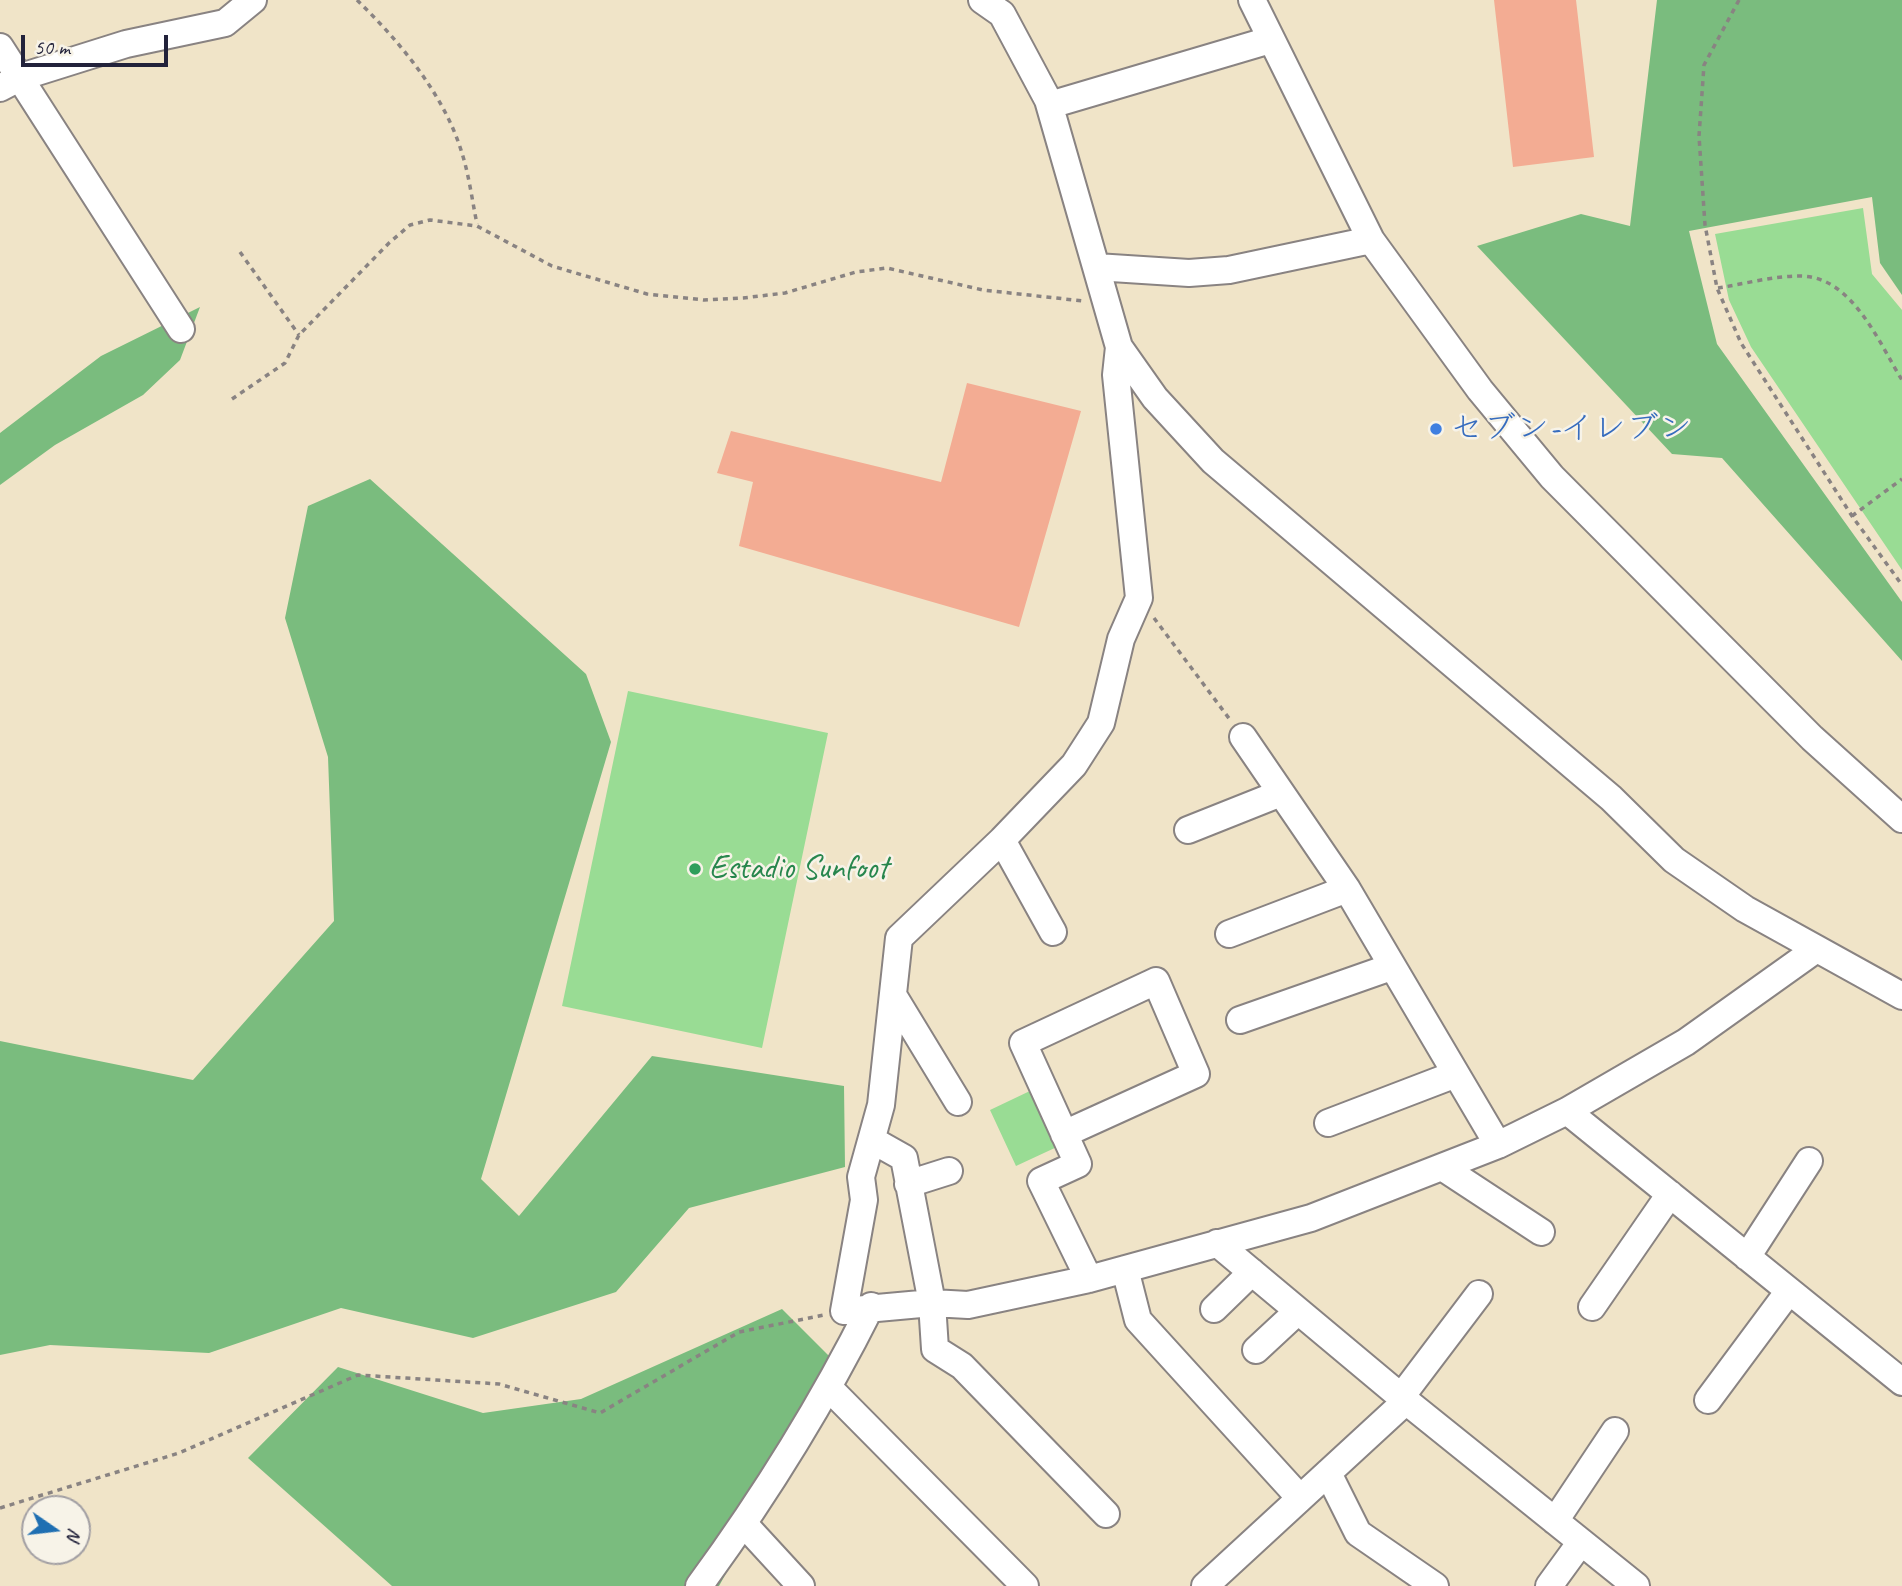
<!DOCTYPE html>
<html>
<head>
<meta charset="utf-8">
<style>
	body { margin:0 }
	#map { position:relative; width:1902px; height:1586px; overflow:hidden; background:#f0e4c8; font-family:Caveat,sans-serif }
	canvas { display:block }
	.north { position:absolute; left:21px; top:1495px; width:70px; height:70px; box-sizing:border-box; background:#f7f3e8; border:2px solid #a29fa3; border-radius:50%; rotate:104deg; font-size:19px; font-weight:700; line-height:28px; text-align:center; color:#22223b }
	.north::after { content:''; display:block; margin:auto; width:24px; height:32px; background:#1f6fb2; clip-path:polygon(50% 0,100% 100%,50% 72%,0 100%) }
	.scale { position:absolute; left:21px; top:35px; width:147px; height:32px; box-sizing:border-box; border:4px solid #22223b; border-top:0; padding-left:9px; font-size:21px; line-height:24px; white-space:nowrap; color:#22223b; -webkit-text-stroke:5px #f7f3e8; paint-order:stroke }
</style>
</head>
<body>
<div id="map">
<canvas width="1902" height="1586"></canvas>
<div class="north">N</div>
<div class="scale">50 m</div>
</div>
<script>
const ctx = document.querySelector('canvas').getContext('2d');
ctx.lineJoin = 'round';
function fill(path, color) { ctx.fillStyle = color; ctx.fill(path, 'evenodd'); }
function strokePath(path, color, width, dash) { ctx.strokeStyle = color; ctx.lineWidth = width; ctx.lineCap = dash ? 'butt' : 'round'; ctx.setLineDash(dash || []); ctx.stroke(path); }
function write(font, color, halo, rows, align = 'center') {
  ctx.font = font + ' Caveat,"Klee One",sans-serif'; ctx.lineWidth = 5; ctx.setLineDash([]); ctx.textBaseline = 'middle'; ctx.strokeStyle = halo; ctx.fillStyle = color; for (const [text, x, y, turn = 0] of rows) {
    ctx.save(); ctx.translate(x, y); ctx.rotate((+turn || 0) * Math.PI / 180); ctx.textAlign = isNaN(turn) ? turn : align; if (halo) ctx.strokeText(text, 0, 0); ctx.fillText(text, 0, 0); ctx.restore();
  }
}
const green = new Path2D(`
	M 1863,208 L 1872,274 L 1902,310 L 1902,570 L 1751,347 L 1729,300 L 1715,234 Z
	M 628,691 L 828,733 L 762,1048 L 562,1006 Z
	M 1032,1090 L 1059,1146 L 1016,1166 L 990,1110 Z`);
const forest = new Path2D(`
	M 1657,0 L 1902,0 L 1902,295 L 1880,263 L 1872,197 L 1689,231 L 1717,344 L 1902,602 L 1902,661 L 1722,458 L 1672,454 L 1477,246 L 1581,214 L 1630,226 Z
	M 200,307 L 180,360 L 143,395 L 55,445 L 0,485 L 0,433 L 101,356 Z
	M 370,479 L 586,674 L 611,742 L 481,1179 L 519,1216 L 652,1056 L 844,1086 L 845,1167 L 689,1208 L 616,1292 L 473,1338 L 341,1308 L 209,1353 L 50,1345 L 0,1355 L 0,1041 L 193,1080 L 334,921 L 328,757 L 285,618 L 308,506 Z
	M 782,1309 L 847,1374 L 778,1480 L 719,1586 L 392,1586 L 248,1458 L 338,1367 L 483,1413 L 581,1399 Z`);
const building = new Path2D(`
	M 1494,0 L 1576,0 L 1594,157 L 1513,167 Z
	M 967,383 L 1081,411 L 1019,627 L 739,546 L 753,482 L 717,473 L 731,431 L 941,482 Z`);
const path = new Path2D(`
	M 357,0 C 399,41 443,93 461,150 C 469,174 472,200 477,224
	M 1739,0 L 1704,65 L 1699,136 L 1705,225 L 1717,288 L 1741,343 L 1852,516 L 1902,585
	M 240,252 L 299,335
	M 1718,288 C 1744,284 1773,276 1799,276 C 1852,275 1879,343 1902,380
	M 232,399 L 285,363 L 299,335 L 389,243 L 410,225 L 430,220 L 477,226 L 552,266 L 647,294 L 704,300 L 743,298 L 785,293 L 856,272 L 887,268 L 983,290 L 1083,301
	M 1852,516 L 1902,479
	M 1154,618 L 1231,721
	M 0,1508 L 179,1453 L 358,1375 L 499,1384 L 600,1413 L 739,1332 L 824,1315`);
const minor = new Path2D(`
	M 982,0 L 1002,14 L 1048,100 L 1119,347 L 1155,398 L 1213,461 L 1611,798 L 1674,860 L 1745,909 L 1902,996
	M 1252,0 L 1371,240 L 1480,390 L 1552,477 L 1812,738 L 1902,819
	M 0,47 L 181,329
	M 0,88 L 21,77 L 126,44 L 225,23 L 253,0
	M 1050,105 L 1270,40
	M 1096,267 L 1189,273 L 1229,270 L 1371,240
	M 1119,347 L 1116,375 L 1139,598 L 1121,639 L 1101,723 L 1074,765 L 1002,840 L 899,938 L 881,1105 L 861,1177 L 864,1200 L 844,1311 L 932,1303 L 968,1305 L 1089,1279 L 1311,1218 L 1498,1145 L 1567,1111 L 1686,1042 L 1815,950
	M 1243,737 L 1347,889 L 1498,1145
	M 1188,830 L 1281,793
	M 1002,840 L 1053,932
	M 1229,934 L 1347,889
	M 893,995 L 958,1102
	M 1240,1020 L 1391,967
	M 1567,1111 L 1902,1382
	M 1328,1123 L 1456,1074
	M 1064,1134 L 1196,1074 L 1156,981 L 1023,1043 L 1078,1164 L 1041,1181 L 1089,1279
	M 872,1140 L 904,1158 L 932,1303 L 935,1349 L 962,1366 L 1106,1514
	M 1442,1167 L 1541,1232
	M 908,1184 L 949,1171
	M 1217,1243 L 1406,1401 L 1636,1586
	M 1747,1257 L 1809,1161
	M 1125,1269 L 1138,1320 L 1300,1498
	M 1592,1307 L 1670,1194
	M 1214,1309 L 1252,1272
	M 1256,1350 L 1298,1311
	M 830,1389 L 1025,1586
	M 1401,1397 L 1479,1294
	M 1708,1400 L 1789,1291
	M 1328,1473 L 1358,1533 L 1435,1586
	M 1555,1521 L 1615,1431
	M 744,1524 L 801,1586
	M 699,1586 C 765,1496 821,1406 871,1306
	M 1205,1586 L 1406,1401
	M 1549,1586 L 1581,1542`);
const markers = [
	[1436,429,7,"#3f7fe0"],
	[695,869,7,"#2e9e5b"]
];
const shopNames = [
	["セブン-イレブン",1450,429]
];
const leisureNames = [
	["Estadio Sunfoot",709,869]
];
fill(green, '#99dc94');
fill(forest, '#7abc7e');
fill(building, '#f3ac93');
strokePath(minor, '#898382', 30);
strokePath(path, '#898382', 3.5, [5, 5]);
strokePath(minor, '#fff', 26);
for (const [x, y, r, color] of markers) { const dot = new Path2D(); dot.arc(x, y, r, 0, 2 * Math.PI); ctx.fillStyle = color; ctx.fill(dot); strokePath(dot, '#f7f3e8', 2.5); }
write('33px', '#366cbe', '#f7f3e8', shopNames, 'left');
write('33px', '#27864d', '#f7f3e8', leisureNames, 'left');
</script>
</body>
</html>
